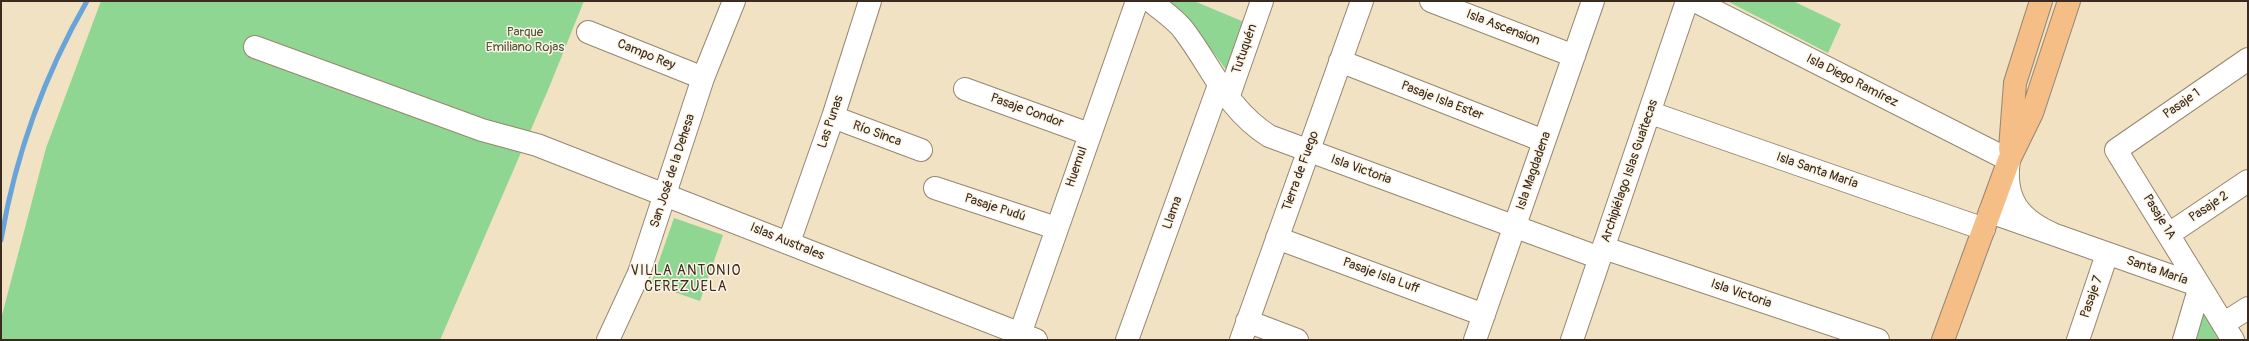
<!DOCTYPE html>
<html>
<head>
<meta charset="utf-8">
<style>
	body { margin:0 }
	#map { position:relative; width:2249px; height:341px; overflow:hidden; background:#f0e2c3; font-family:Pangolin,sans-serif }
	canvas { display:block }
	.frame { position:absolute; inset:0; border:2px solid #3b2a1e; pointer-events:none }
</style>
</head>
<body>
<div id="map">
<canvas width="2249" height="341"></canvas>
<div class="frame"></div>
</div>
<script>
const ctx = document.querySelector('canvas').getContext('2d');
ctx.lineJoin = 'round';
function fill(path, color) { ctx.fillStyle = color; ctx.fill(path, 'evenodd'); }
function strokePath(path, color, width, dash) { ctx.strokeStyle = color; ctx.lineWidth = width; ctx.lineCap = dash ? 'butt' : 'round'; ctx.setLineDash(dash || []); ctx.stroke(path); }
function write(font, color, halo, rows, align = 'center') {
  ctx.font = font + ' Pangolin,sans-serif'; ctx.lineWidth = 3; ctx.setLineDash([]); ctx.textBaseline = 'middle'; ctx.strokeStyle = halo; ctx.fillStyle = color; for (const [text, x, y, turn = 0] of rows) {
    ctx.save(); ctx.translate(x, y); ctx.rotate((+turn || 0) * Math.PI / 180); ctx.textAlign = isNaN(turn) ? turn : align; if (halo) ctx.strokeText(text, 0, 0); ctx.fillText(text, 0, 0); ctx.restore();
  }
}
const green = new Path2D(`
	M 101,1 L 584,1 L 548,90 L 440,340 L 1,340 L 1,319 L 46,148 Z
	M 1164,1 L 1194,1 L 1244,22 L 1227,71 L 1185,14 Z
	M 1727,1 L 1793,1 L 1841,24 L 1828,53 Z
	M 674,218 L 723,235 L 700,301 L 651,284 Z
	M 2203,309 L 2223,340 L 2195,340 Z`);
const stream = new Path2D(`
	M 1,240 C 15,157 45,74 87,1`);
const minor = new Path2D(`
	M 1151,1 C 1162,11 1177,20 1185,32 C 1214,71 1227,109 1269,136 L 1600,258
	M 1431,1 L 1574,56
	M 1695,1 L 2009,160 C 2003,200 2020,220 2055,235
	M 588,32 L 703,78
	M 255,47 L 482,130 L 537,145 L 1036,340
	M 1340,61 L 1544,141
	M 965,89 L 1089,134
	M 1228,98 L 1262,1
	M 1651,113 L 1984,229
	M 833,117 L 921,150
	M 935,188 L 1056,228
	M 1990,212 L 2200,286 L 2233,340
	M 2169,234 L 2248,181
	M 1277,238 L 1484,315
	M 789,242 L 833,117 L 870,1
	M 1604,248 L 1878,340
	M 1247,321 L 1297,340
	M 2223,324 L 2248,308
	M 1020,334 L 1137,1
	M 608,340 L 639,273 L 703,78 L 734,1
	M 1127,340 L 1219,85
	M 1241,340 L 1362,1
	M 1475,340 L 1593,1
	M 1572,340 L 1687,1
	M 2078,340 L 2107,254
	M 2184,340 L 2200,286 L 2116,150 L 2248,59`);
const major = new Path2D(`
	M 2010,149 L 2015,83 L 2041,1
	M 1943,340 L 2009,160 L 2032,113 L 2069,1`);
const streetNames = [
	["Isla Ascension",1503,28,21],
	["Tutuquén",1245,49,-71],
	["Campo Rey",646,55,22],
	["Isla Diego Ramírez",1852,81,27],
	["Pasaje Isla Ester",1442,101,21],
	["Pasaje 1",2182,104,-35],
	["Pasaje Condor",1027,111,20],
	["Las Punas",831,122,-71],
	["Río Sinca",877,134,20],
	["Huemul",1077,167,-71],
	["Isla Victoria",1361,170,20],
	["San José de la Dehesa",673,171,-72],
	["Tierra de Fuego",1301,171,-70],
	["Isla Magdadena",1534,171,-71],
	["Archipiélago Islas Guaitecas",1630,171,-71],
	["Isla Santa María",1817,171,19],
	["Pasaje 2",2209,207,-34],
	["Pasaje Pudú",995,208,18],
	["Llama",1173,213,-70],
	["Pasaje 1A",2159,217,58],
	["Islas Australes",787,242,22],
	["Santa María",2157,271,19],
	["Pasaje Isla Luff",1381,276,20],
	["Isla Victoria",1741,294,19],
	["Pasaje 7",2092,297,-71]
];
const parkNames = [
	["Parque",525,33],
	["Emiliano Rojas",525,48]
];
const neighbourhoodNames = [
	["VILLA ANTONIO",686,271],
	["CEREZUELA",686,287]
];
fill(green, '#8ed692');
strokePath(stream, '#68a4d9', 5);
strokePath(minor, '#968670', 24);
strokePath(major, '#968670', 24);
strokePath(minor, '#fff', 22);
strokePath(major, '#f6be87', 22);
write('13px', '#3b2a1e', '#fcf5e5', streetNames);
write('13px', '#50553b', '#fcf5e5', parkNames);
ctx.letterSpacing = '1px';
write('14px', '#3b2a1e', '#fcf5e5', neighbourhoodNames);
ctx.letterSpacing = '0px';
</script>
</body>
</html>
